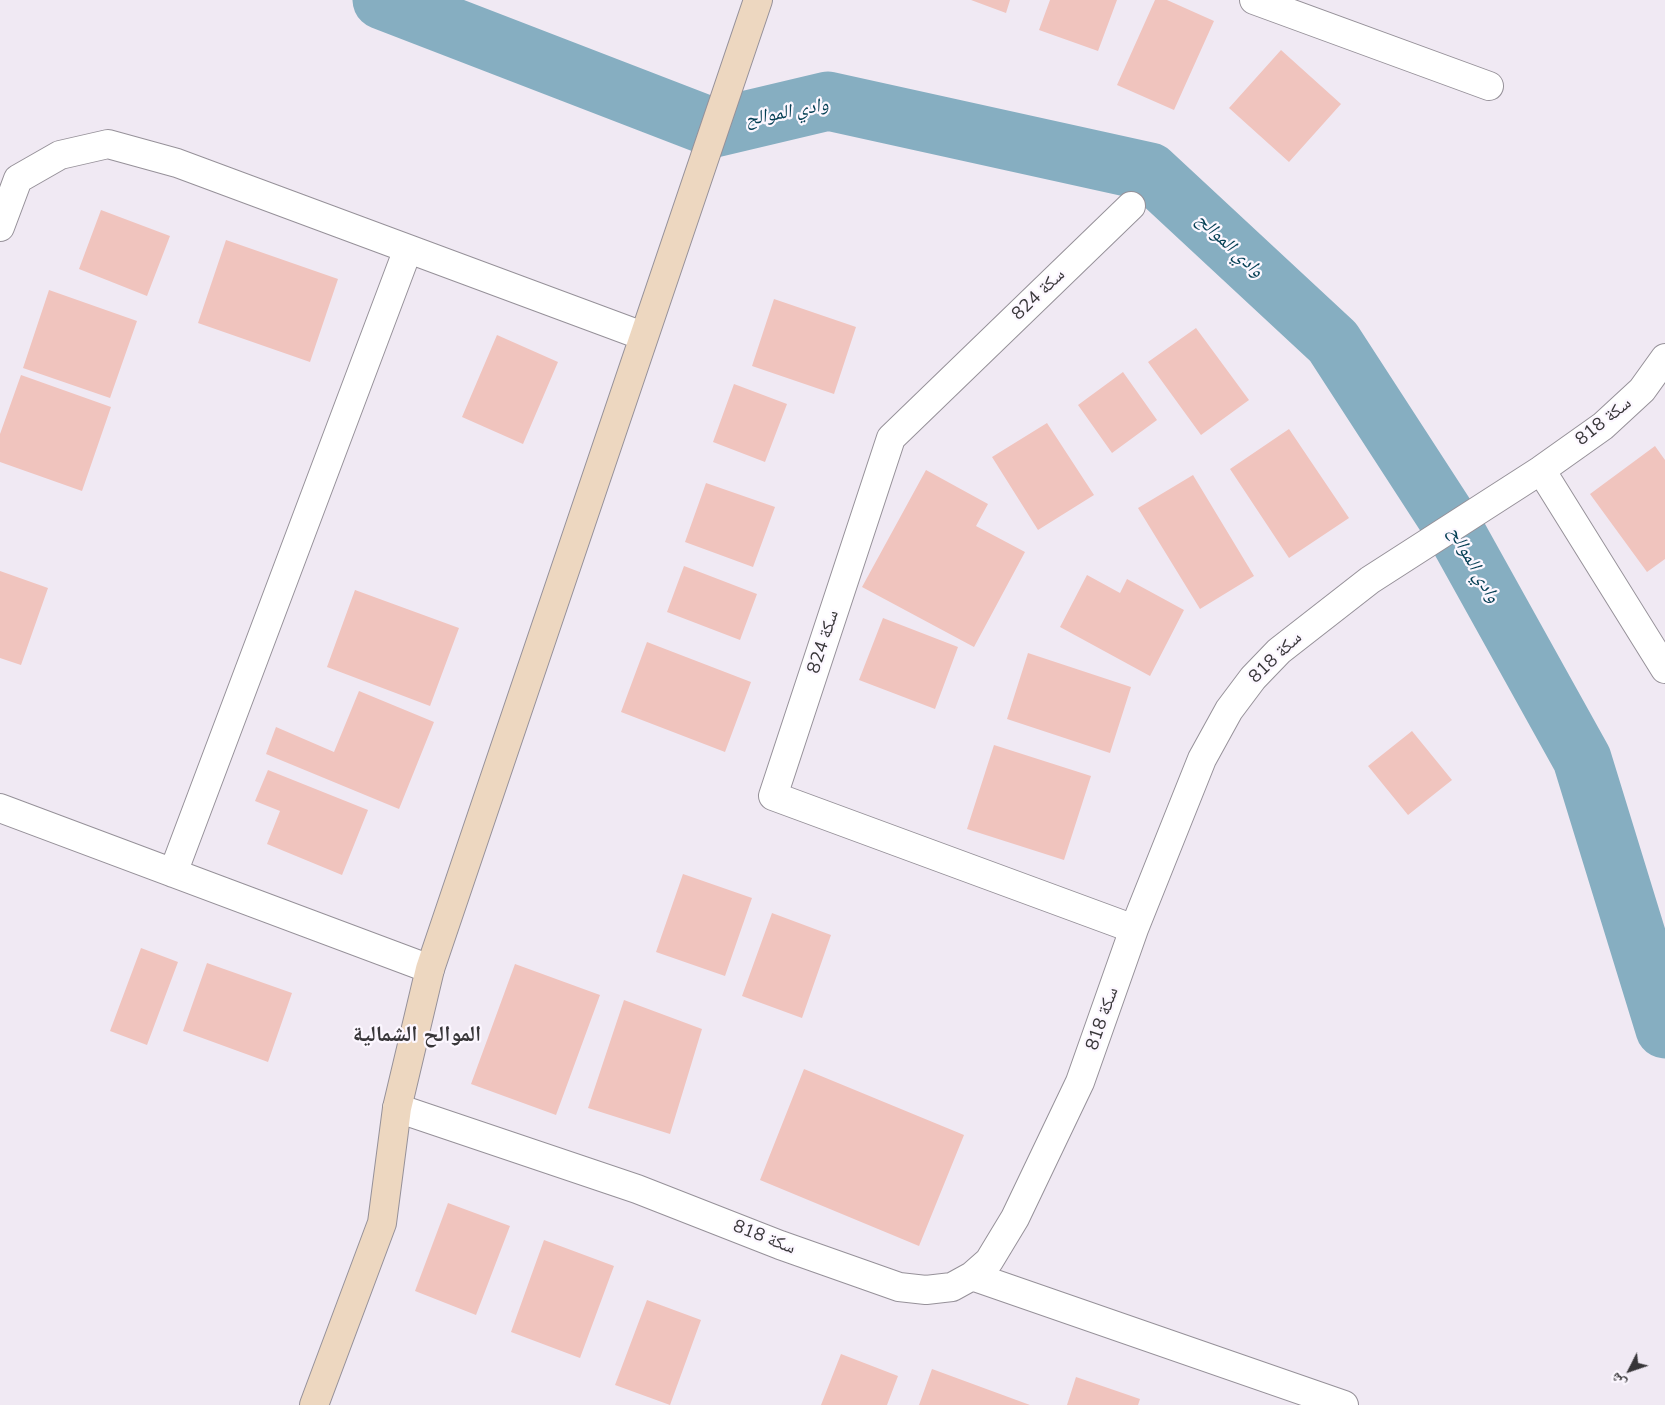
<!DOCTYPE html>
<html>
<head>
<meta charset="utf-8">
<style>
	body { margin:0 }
	#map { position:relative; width:1665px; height:1405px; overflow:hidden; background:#f0e9f3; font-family:"Nunito Sans","Noto Naskh Arabic",sans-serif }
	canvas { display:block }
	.north { position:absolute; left:1605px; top:1345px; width:50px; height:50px; -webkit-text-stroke:4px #fcf7ff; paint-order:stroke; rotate:229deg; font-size:14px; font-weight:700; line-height:20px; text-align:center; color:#383639 }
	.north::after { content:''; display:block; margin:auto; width:18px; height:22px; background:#383639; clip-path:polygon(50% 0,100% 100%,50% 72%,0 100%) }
</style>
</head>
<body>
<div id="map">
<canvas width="1665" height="1405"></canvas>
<div class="north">ش</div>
</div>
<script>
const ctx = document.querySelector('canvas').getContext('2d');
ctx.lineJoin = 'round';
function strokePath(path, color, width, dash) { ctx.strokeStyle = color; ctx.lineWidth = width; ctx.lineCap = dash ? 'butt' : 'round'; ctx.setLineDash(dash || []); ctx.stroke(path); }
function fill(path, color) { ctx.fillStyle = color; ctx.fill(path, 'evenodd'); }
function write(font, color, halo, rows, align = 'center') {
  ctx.font = font + ' "Nunito Sans","Noto Naskh Arabic",sans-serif'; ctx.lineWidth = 4.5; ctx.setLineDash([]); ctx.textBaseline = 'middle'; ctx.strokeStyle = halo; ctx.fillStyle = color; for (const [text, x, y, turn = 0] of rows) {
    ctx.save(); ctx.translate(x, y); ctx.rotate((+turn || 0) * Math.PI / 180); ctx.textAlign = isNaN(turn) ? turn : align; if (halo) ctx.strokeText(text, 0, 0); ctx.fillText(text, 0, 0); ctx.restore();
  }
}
const river = new Path2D(`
	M 382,0 L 714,128 L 828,101 L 1150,172 L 1333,342 L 1453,527 L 1582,759 L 1665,1029`);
const building = new Path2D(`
	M 971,0 L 1010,0 L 1006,13 Z
	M 1050,0 L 1117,0 L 1098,51 L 1039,30 Z
	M 1155,0 L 1167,0 L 1214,21 L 1174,110 L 1117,85 Z
	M 1281,50 L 1341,104 L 1289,162 L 1229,108 Z
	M 101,210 L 170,236 L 147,296 L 79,269 Z
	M 226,240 L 338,279 L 310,362 L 198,323 Z
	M 49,290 L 137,321 L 110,398 L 23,368 Z
	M 774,299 L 856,327 L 834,394 L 752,366 Z
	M 1196,328 L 1249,400 L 1201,435 L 1148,362 Z
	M 497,335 L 558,362 L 523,444 L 462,417 Z
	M 1123,372 L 1157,420 L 1112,453 L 1078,405 Z
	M 21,375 L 111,407 L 82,491 L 0,462 L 0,434 Z
	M 734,384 L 787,404 L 765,462 L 713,442 Z
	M 1047,423 L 1094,495 L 1038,530 L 992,457 Z
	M 1289,429 L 1349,518 L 1289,558 L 1230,469 Z
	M 1655,446 L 1665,460 L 1665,559 L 1647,572 L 1590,494 Z
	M 926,470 L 988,504 L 976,526 L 1025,552 L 974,647 L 862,587 Z
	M 1193,475 L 1254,576 L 1200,609 L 1138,508 Z
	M 706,483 L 775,507 L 753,567 L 685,542 Z
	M 684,566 L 757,594 L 740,640 L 667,612 Z
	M 0,571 L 48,588 L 21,665 L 0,658 Z
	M 1087,575 L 1120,593 L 1127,579 L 1184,610 L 1150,676 L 1060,627 Z
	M 355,590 L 459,628 L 430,706 L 327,667 Z
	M 883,618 L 958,647 L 935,709 L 859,680 Z
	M 647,642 L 751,682 L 725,752 L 621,712 Z
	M 1028,653 L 1131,687 L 1110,753 L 1007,719 Z
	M 359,691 L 434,722 L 399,809 L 266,754 L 276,727 L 334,752 Z
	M 1412,731 L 1452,780 L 1408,815 L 1368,766 Z
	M 994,745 L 1091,776 L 1064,860 L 967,829 Z
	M 268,770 L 368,810 L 342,875 L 267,844 L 280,811 L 255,801 Z
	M 683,874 L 752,898 L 725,976 L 656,952 Z
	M 772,913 L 831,935 L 802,1018 L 742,996 Z
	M 141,948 L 178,962 L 147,1045 L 110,1031 Z
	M 207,963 L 292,993 L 268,1062 L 183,1031 Z
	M 515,964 L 600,995 L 556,1115 L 471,1084 Z
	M 624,1000 L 702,1029 L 670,1134 L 588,1108 Z
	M 804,1069 L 964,1135 L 919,1246 L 760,1180 Z
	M 448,1203 L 510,1226 L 476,1315 L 415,1291 Z
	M 544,1240 L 614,1266 L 580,1358 L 511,1332 Z
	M 647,1300 L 701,1320 L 670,1405 L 615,1385 Z
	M 841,1354 L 898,1376 L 887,1405 L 821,1405 Z
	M 932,1369 L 1030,1405 L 919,1405 Z
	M 1076,1377 L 1140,1399 L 1138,1405 L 1067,1405 Z`);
const street = new Path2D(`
	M 1254,0 L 1489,86
	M 1131,206 L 891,438 L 773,796 L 1134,929
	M 0,227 L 18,179 L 60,155 L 108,144 L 177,163 L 643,336
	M 1541,470 L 1665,669
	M 0,808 L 430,969
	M 173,873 L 408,249
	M 397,1108 L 637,1189 L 780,1245 L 899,1287 L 926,1290 L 952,1287 L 972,1276 L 989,1261 L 1015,1218 L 1080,1082 L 1134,929 L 1202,759 L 1229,710 L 1253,678 L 1279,651 L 1370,580 L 1541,470 L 1603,426 L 1642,390 L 1665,358
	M 972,1276 L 1344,1405`);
const secondary = new Path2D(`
	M 314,1405 L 382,1223 L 397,1108 L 430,969 L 758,0`);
const streetNames = [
	["سكة 824",1039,295,-44],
	["سكة 818",1604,422,-39],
	["سكة 824",824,642,-72],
	["سكة 818",1276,658,-44],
	["سكة 818",1103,1019,-71],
	["سكة 818",764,1238,21]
];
const waterNames = [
	["وادي الموالح",787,113,-11],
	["وادي الموالح",1229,246,43],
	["وادي الموالح",1473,565,60]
];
const districtNames = [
	["الموالح الشمالية",417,1036]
];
strokePath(river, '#86aec1', 59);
fill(building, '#f0c4be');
strokePath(street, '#969199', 30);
strokePath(secondary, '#969199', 30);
strokePath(street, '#fff', 28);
strokePath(secondary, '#edd7c0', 28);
write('18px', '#383639', '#fcf7ff', streetNames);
write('italic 19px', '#033e53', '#fcf7ff', waterNames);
write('bold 22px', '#383639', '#fcf7ff', districtNames);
</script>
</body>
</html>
